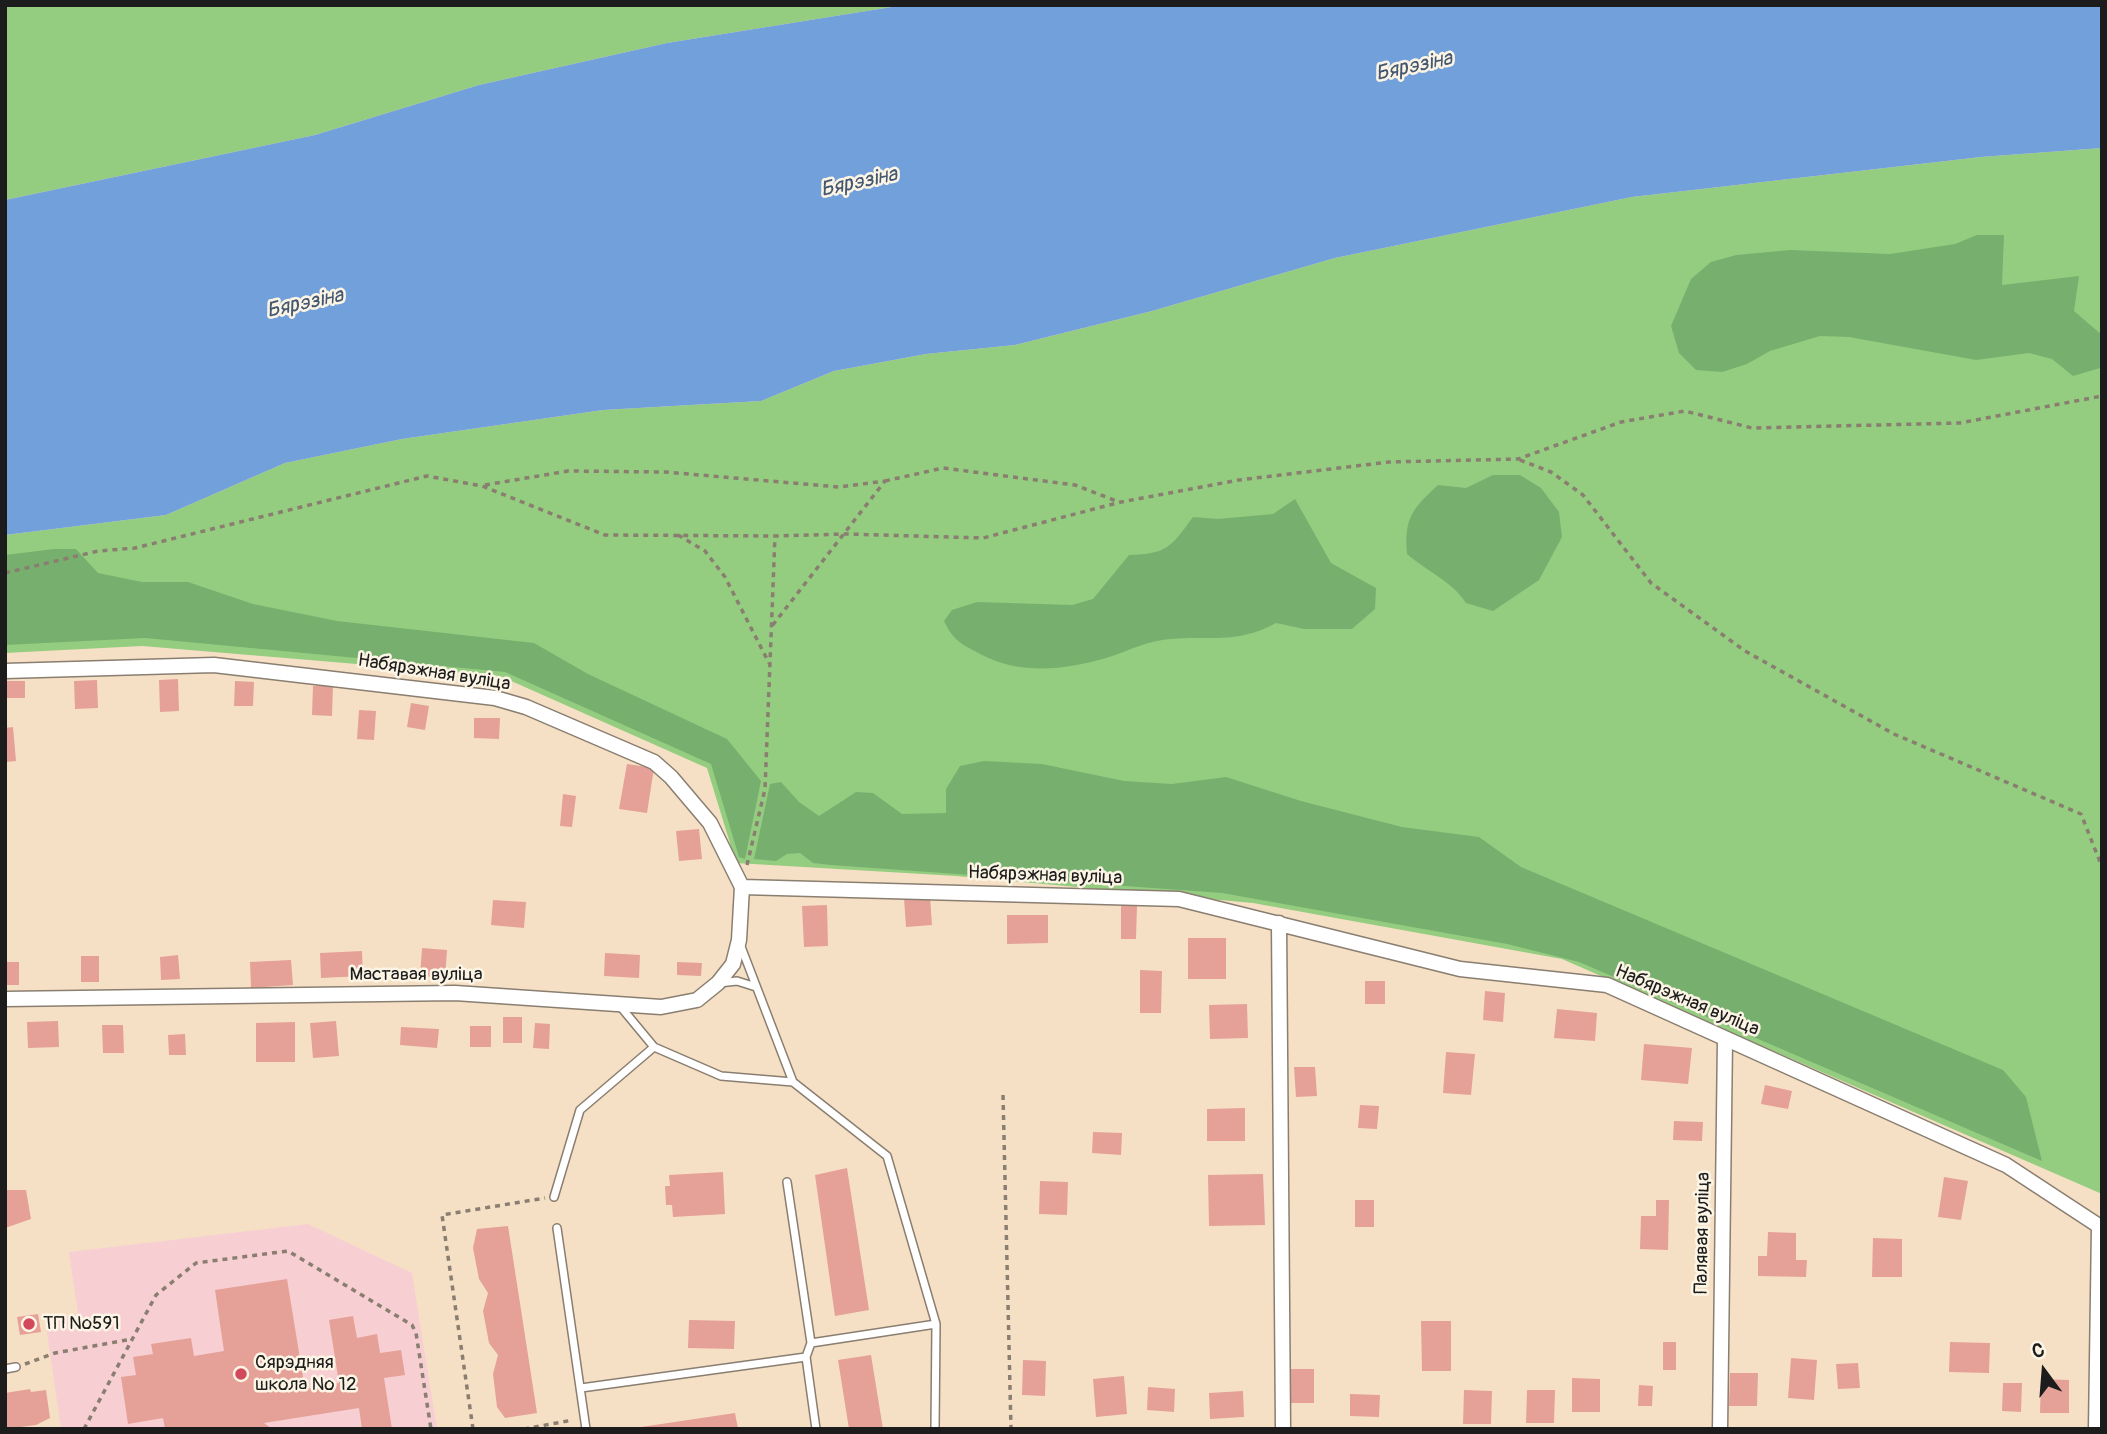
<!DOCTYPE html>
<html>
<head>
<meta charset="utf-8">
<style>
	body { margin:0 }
	#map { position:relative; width:2107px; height:1434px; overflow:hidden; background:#f6e0c5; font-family:Pangolin,sans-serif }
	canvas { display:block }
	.frame { position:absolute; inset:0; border:7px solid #1c1c1c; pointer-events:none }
	.north { position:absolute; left:2009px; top:1336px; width:70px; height:70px; -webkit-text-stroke:5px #fcf5e5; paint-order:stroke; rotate:344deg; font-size:19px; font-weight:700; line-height:28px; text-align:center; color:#1c1c1c }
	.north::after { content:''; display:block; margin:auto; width:24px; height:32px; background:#1c1c1c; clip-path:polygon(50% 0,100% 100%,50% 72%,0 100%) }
</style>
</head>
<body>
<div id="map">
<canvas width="2107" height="1434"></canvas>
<div class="frame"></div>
<div class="north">С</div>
</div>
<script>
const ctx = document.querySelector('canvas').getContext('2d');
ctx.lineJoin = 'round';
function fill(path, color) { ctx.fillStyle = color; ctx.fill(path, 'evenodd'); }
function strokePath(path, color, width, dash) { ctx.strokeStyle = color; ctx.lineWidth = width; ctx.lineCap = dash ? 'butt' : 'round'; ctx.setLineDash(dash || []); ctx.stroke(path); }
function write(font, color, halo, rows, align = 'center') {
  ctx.font = font + ' Pangolin,sans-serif'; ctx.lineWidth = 5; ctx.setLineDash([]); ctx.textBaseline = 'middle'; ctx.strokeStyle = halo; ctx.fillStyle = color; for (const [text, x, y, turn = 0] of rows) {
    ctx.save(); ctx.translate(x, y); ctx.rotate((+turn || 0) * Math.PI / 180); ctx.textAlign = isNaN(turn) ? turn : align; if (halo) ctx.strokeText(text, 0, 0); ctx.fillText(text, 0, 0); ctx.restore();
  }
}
const built = new Path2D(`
	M 308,1224 L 412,1273 L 437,1429 L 61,1429 L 45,1319 L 78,1314 L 69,1252 Z`);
const green = new Path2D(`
	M 5,5 L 904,5 L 667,43 L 479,85 L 315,135 L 5,200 Z
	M 2102,148 L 2102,1194 L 1562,959 L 1253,903 L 956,876 L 736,863 L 707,768 L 500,676 L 142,646 L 5,653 L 5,535 L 166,515 L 285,463 L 402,439 L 603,410 L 761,401 L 834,371 L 926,354 L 1015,345 L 1152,311 L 1335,258 L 1632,197 L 1981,157 Z`);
const forest = new Path2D(`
	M 1977,235 L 2004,235 L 2002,285 L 2079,276 L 2074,311 L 2102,335 L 2100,368 L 2073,376 L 2052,359 L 2029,353 L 1976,360 L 1849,337 L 1820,336 L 1770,351 L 1747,364 L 1722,372 L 1696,370 L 1679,353 L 1671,326 L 1691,279 L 1711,262 L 1736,255 L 1790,250 L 1890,254 L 1955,244 Z
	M 1493,475 L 1520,475 L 1541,488 L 1559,512 L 1562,537 L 1539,580 L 1493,611 L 1466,603 C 1453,582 1425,570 1407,554 C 1404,518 1412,509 1438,485 L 1466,488 Z
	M 1295,499 L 1331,563 L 1376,588 L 1375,609 L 1352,629 L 1304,629 L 1276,623 C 1232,647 1203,633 1157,641 C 1140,644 1123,653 1106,658 C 1065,670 1021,675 982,655 C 962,644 954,642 944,621 L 952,610 L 977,602 L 1072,605 L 1093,599 L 1129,555 C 1167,554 1171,547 1193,517 L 1218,519 L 1273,514 Z
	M 54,549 L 76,549 L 98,573 L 142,582 L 188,582 L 253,604 L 337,621 L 534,643 L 588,674 L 727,739 L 761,781 L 745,859 L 739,857 L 711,764 L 505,672 L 145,638 L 5,645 L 5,555 Z
	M 984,761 L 1042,764 L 1124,781 L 1172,784 L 1226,777 L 1301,801 L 1402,827 L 1479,837 L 1521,867 L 2003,1070 L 2026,1097 L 2042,1161 L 1579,962 L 1507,944 L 1222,893 L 831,865 L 813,863 L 800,853 L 787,854 L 776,861 L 754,859 L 770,784 L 781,782 L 799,802 L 819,816 L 856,792 L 873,793 L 902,814 L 946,813 L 946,789 L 960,766 Z`);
const water = new Path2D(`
	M 904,5 L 2102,5 L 2102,148 L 1981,157 L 1632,197 L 1335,258 L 1152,311 L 1015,345 L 926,354 L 834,371 L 761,401 L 603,410 L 402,439 L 285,463 L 166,515 L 5,535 L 5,200 L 315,135 L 479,85 L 667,43 Z`);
const building = new Path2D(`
	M 178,679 L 179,711 L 160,712 L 159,680 Z
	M 97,680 L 98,708 L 75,709 L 74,681 Z
	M 5,681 L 25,681 L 25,698 L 5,698 Z
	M 235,681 L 254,682 L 253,706 L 234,706 Z
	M 313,686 L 333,686 L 332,716 L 312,715 Z
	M 411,703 L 429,706 L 425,730 L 407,727 Z
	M 359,710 L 376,711 L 374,740 L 357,739 Z
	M 474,718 L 500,718 L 499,739 L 474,738 Z
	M 13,727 L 16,761 L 5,762 L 5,728 Z
	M 627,764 L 654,768 L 647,813 L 619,809 Z
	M 563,794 L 576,796 L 572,827 L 560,826 Z
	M 699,829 L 702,859 L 679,861 L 676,831 Z
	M 930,897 L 932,925 L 906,927 L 904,898 Z
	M 493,900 L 526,902 L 524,928 L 491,925 Z
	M 827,905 L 828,946 L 804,947 L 802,906 Z
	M 1121,906 L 1137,906 L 1136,939 L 1121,939 Z
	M 1007,915 L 1048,915 L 1048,943 L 1007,944 Z
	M 1188,938 L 1226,938 L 1226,979 L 1188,979 Z
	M 422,948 L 447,950 L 445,978 L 420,976 Z
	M 362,951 L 363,976 L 321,978 L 320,953 Z
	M 605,953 L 640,955 L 639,978 L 604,976 Z
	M 178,955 L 180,979 L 161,980 L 160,957 Z
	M 81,956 L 99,956 L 99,982 L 81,982 Z
	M 291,960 L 293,985 L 251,988 L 250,962 Z
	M 5,962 L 19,962 L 19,985 L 5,985 Z
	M 677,962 L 702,963 L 701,976 L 677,975 Z
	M 1140,970 L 1162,971 L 1161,1013 L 1140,1013 Z
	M 1365,981 L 1385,981 L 1385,1004 L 1365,1004 Z
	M 1485,991 L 1505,993 L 1503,1022 L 1483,1020 Z
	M 1247,1004 L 1248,1038 L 1210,1039 L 1209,1005 Z
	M 1557,1009 L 1597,1013 L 1595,1041 L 1554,1038 Z
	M 503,1017 L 522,1017 L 522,1043 L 503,1043 Z
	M 58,1021 L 59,1047 L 28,1048 L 27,1022 Z
	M 336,1021 L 339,1056 L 313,1058 L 310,1023 Z
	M 295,1022 L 295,1062 L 256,1062 L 256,1023 Z
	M 535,1023 L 550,1024 L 549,1049 L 533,1048 Z
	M 102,1025 L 123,1025 L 124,1053 L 103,1053 Z
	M 470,1026 L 491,1026 L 491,1047 L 470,1047 Z
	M 401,1027 L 439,1029 L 437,1048 L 400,1045 Z
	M 185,1034 L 186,1055 L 169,1055 L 168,1035 Z
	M 1644,1044 L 1692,1048 L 1688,1084 L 1641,1080 Z
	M 1446,1052 L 1475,1054 L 1471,1095 L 1443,1093 Z
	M 1294,1067 L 1315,1067 L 1317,1096 L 1296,1097 Z
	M 1765,1085 L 1792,1091 L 1788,1109 L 1761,1104 Z
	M 1360,1105 L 1379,1106 L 1377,1129 L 1358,1128 Z
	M 1245,1108 L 1245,1141 L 1207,1141 L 1207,1109 Z
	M 1674,1121 L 1703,1122 L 1702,1141 L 1673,1140 Z
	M 1093,1132 L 1122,1133 L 1121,1155 L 1092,1153 Z
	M 847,1168 L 869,1310 L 835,1316 L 815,1175 Z
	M 723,1172 L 725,1214 L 673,1217 L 672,1205 L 666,1205 L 665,1186 L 670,1186 L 669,1175 Z
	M 1263,1174 L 1265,1225 L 1209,1226 L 1208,1175 Z
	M 1944,1177 L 1968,1181 L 1961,1220 L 1938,1217 Z
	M 1040,1181 L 1068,1182 L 1067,1215 L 1039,1214 Z
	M 5,1190 L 26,1190 L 31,1219 L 5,1228 Z
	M 1355,1200 L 1374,1200 L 1374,1227 L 1355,1227 Z
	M 1656,1200 L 1669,1200 L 1668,1250 L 1640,1249 L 1641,1216 L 1656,1216 Z
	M 508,1226 L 537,1413 L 505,1418 L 497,1407 L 493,1374 L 498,1355 L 489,1343 L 483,1311 L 488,1293 L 479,1279 L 473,1248 L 477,1229 Z
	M 1768,1232 L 1796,1233 L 1796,1260 L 1807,1260 L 1806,1277 L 1758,1276 L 1758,1256 L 1767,1256 Z
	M 1873,1238 L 1902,1239 L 1902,1277 L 1872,1277 Z
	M 287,1279 L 305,1389 L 339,1383 L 329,1320 L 353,1316 L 357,1338 L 377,1334 L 380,1353 L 401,1350 L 405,1375 L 384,1378 L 392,1429 L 362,1429 L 359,1408 L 264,1423 L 272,1429 L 165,1429 L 163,1418 L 128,1424 L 121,1377 L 136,1375 L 133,1357 L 153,1354 L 151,1344 L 191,1338 L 194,1356 L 224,1351 L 215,1290 Z
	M 38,1314 L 41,1332 L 20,1335 L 17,1317 Z
	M 689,1320 L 735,1321 L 734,1349 L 688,1348 Z
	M 1421,1321 L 1451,1321 L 1451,1371 L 1422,1371 Z
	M 1663,1342 L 1676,1342 L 1676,1370 L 1663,1370 Z
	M 1950,1342 L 1990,1343 L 1989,1373 L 1949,1372 Z
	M 871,1355 L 883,1429 L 849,1429 L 838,1360 Z
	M 1791,1358 L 1817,1360 L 1814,1400 L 1788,1398 Z
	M 1023,1360 L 1046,1361 L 1045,1396 L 1022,1395 Z
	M 1858,1363 L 1860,1388 L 1838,1389 L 1836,1364 Z
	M 1291,1369 L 1314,1369 L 1314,1403 L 1291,1403 Z
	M 1730,1373 L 1758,1373 L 1757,1406 L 1729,1406 Z
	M 1124,1376 L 1127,1414 L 1096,1417 L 1093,1379 Z
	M 1572,1378 L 1600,1379 L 1600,1412 L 1572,1412 Z
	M 2041,1379 L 2069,1380 L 2069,1413 L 2040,1413 Z
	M 2003,1383 L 2022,1383 L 2021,1412 L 2002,1411 Z
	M 1639,1385 L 1653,1386 L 1652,1406 L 1638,1406 Z
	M 1148,1387 L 1175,1389 L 1174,1412 L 1147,1410 Z
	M 30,1389 L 31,1392 L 46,1390 L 50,1418 L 36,1425 L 5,1429 L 5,1393 Z
	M 1464,1390 L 1492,1391 L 1491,1424 L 1463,1424 Z
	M 1527,1390 L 1555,1390 L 1554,1423 L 1526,1423 Z
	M 1243,1391 L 1244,1417 L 1210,1419 L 1209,1393 Z
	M 1350,1394 L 1380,1395 L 1379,1417 L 1350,1416 Z
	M 735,1413 L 738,1429 L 641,1429 L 641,1427 Z`);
const path = new Path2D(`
	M 1520,460 L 1551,472 L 1583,495 L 1651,583 L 1745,651 L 1894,734 L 2081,814 L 2102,867
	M 885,481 L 943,468 L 1075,485 L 1119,502
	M 485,485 L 568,471 L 665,472 L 839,487 L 885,481 L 772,626
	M 678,535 L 705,551 L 725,577 L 769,663
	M 5,573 L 98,551 L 135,548 L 427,476 L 482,486 L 605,535 L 775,536
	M 747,865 L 765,789 L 775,536 L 846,534 L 983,538 L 1121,502 L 1239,480 L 1389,462 L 1518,459 L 1621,422 L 1685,411 L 1752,428 L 1960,423 L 2102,396
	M 1003,1095 L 1011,1429
	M 25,1364 L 55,1353 L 132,1339
	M 84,1429 L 156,1295 L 196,1263 L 288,1251 L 412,1325 L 416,1333 L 431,1429
	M 473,1429 L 442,1215 L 545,1198
	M 524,1429 L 573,1420`);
const service = new Path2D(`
	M 740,944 L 793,1082 L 887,1156 L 936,1324 L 935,1429
	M 719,983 L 737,981 L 756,987
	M 620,1006 L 654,1047
	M 787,1182 L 811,1343
	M 554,1197 L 580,1110 L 654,1047 L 721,1076 L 793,1082
	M 557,1228 L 586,1429
	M 806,1357 L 816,1429
	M 5,1369 L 16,1367
	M 581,1388 L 806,1357 L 811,1343 L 936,1324`);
const minor = new Path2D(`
	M 5,671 L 214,665 L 495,698 L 526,707 L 654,762 L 671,777 L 710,823 L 742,887 L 739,940 L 733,964 L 718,983 L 697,1000 L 661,1007 L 455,993 L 5,999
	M 742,887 L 1179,899 L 1460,969 L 1607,985 L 2006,1165 L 2099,1226 L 2096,1429
	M 1279,923 L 1283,1429
	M 1720,1429 L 1725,1039`);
const markers = [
	[29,1324,7,"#d1495b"],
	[241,1374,7,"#d1495b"]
];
const streetNames = [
	["Набярэжная вуліца",434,673,9],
	["Набярэжная вуліца",1045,876,2],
	["Маставая вуліца",416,975],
	["Набярэжная вуліца",1687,1001,23],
	["Палявая вуліца",1703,1233,-89]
];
const poiNames = [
	["ТП №591",43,1324],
	["Сярэдняя",255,1363],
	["школа № 12",255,1385]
];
const waterNames = [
	["Бярэзіна",1414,67,-12],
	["Бярэзіна",859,183,-12],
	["Бярэзіна",305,304,-12]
];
fill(built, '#f7cfd2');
fill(green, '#94cd80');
fill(forest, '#77b06e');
fill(water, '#72a0da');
fill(building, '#e5a098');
strokePath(service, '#897e70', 10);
strokePath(minor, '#897e70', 17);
strokePath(path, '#897e70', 3.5, [5, 5]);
strokePath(service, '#fff', 7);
strokePath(minor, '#fff', 14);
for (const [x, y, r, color] of markers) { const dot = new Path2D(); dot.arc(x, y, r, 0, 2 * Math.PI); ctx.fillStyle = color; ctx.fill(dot); strokePath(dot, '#fcf5e5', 2.5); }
write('19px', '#1c1c1c', '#fcf5e5', streetNames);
write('19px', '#1c1c1c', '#fcf5e5', poiNames, 'left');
write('italic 21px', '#435771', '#fcf5e5', waterNames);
</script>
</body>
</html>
